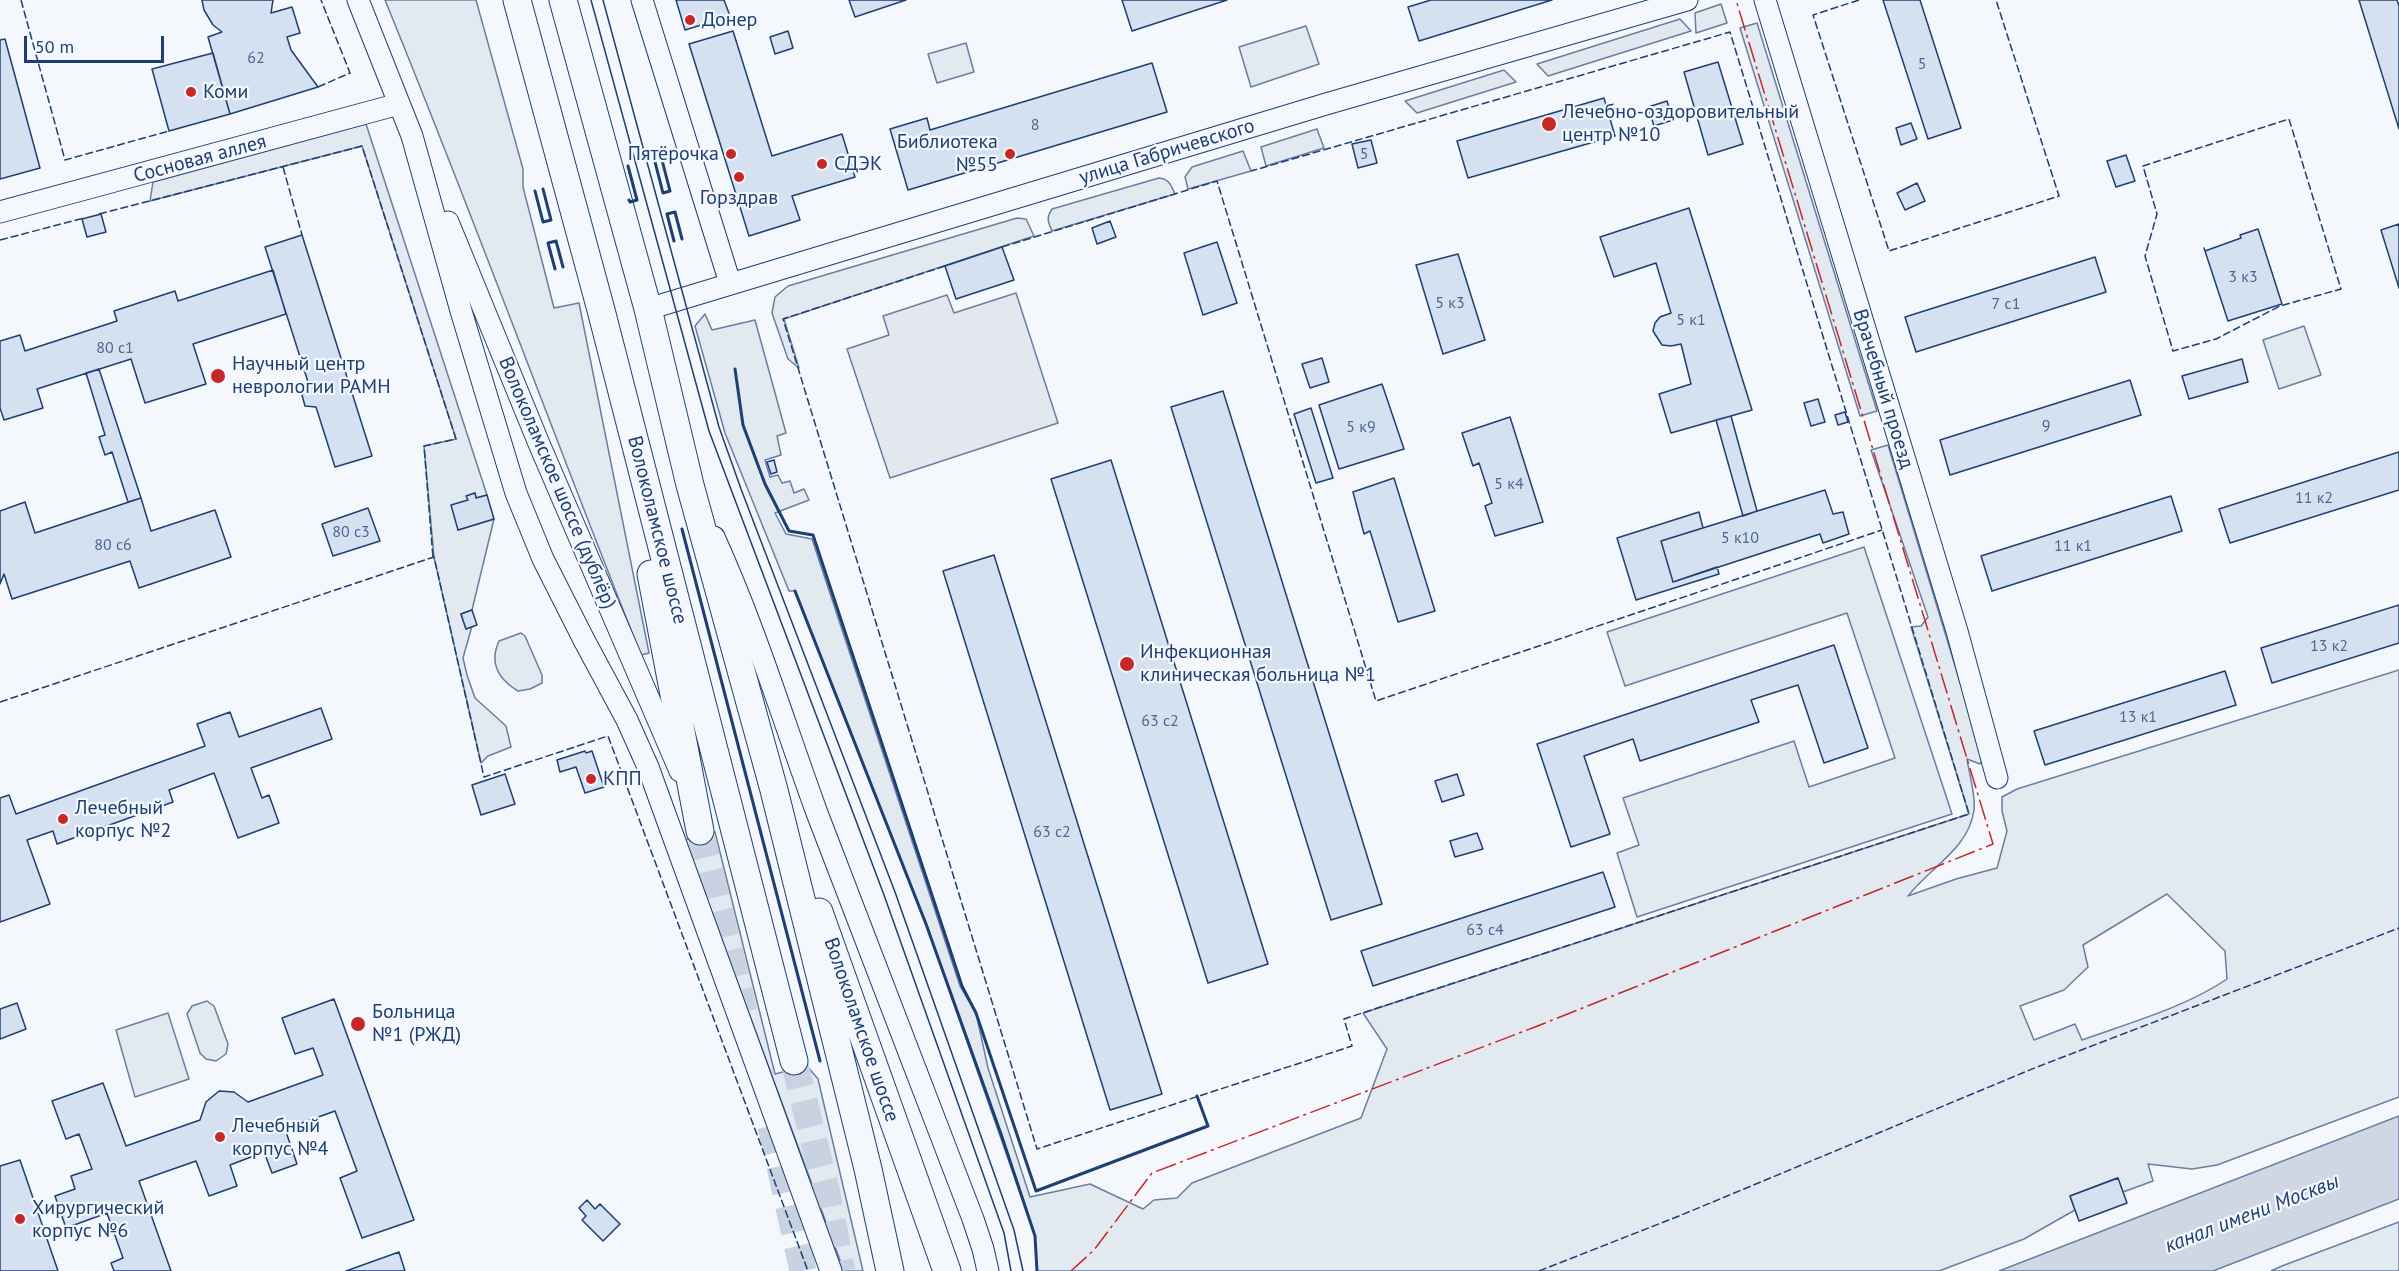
<!DOCTYPE html>
<html>
<head>
<meta charset="utf-8">
<style>
	body { margin:0 }
	#map { position:relative; width:2399px; height:1271px; overflow:hidden; background:#f4f7fb; font-family:"PT Sans",sans-serif }
	canvas { display:block }
	.scale { position:absolute; left:24px; top:36px; width:140px; height:27px; box-sizing:border-box; border:3px solid #1d3f73; border-top:0; padding-left:8px; font-size:18px; line-height:21px; white-space:nowrap; color:#1d3f73; -webkit-text-stroke:4px #f4f7fb; paint-order:stroke }
</style>
</head>
<body>
<div id="map">
<canvas width="2399" height="1271"></canvas>
<div class="scale">50 m</div>
</div>
<script>
const ctx = document.querySelector('canvas').getContext('2d');
ctx.lineJoin = 'round';
function fill(path, color) { ctx.fillStyle = color; ctx.fill(path, 'evenodd'); }
function strokePath(path, color, width, dash) { ctx.strokeStyle = color; ctx.lineWidth = width; ctx.lineCap = dash ? 'butt' : 'round'; ctx.setLineDash(dash || []); ctx.stroke(path); }
function write(font, color, halo, rows, align = 'center') {
  ctx.font = font + ' "PT Sans",sans-serif'; ctx.lineWidth = 4.5; ctx.setLineDash([]); ctx.textBaseline = 'middle'; ctx.strokeStyle = halo; ctx.fillStyle = color; for (const [text, x, y, turn = 0] of rows) {
    ctx.save(); ctx.translate(x, y); ctx.rotate((+turn || 0) * Math.PI / 180); ctx.textAlign = isNaN(turn) ? turn : align; if (halo) ctx.strokeText(text, 0, 0); ctx.fillText(text, 0, 0); ctx.restore();
  }
}
const green = new Path2D(`
	M 385,0 L 476,0 L 523,169 L 523,187 L 554,308 L 579,303 L 649,653 L 641,655 C 554,437 474,217 385,0 Z
	M 1721,4 L 1727,23 L 1696,33 L 1695,13 Z
	M 1757,23 L 1877,411 L 1860,416 L 1740,28 Z
	M 1306,26 L 1319,64 L 1251,87 L 1239,47 Z
	M 966,43 L 974,72 L 937,83 L 928,54 Z
	M 366,124 L 487,495 L 476,498 L 475,493 L 467,496 L 468,500 L 458,530 L 494,519 L 472,610 L 461,614 L 466,629 L 472,626 L 463,658 L 467,675 L 475,698 L 506,726 L 511,747 L 488,756 L 481,763 L 434,557 L 424,446 L 456,439 L 362,146 L 150,201 L 153,182 Z
	M 1317,129 L 1324,148 L 1266,166 L 1261,147 Z
	M 1243,151 L 1251,171 L 1188,189 L 1185,177 L 1192,167 Z
	M 1159,178 C 1169,179 1171,185 1175,194 L 1052,231 C 1048,222 1046,218 1052,209 Z
	M 1017,218 L 1026,219 L 1034,236 L 784,319 L 799,368 L 788,359 L 772,313 L 775,297 L 788,286 Z
	M 705,314 L 712,330 L 755,320 L 786,433 L 777,436 L 781,455 L 765,460 L 770,477 L 778,475 L 782,483 L 790,481 L 794,493 L 804,489 L 809,500 L 775,513 L 786,534 L 812,539 L 960,986 L 976,1013 L 988,1068 L 1030,1197 L 1090,1184 L 1143,1209 L 1154,1200 L 1177,1198 L 1192,1183 L 1361,1118 L 1387,1049 L 1363,1013 L 1969,814 L 1911,627 L 1921,626 L 1928,617 L 1871,450 L 1888,445 L 1983,758 L 1980,764 L 1967,759 C 1969,774 1976,795 1974,810 C 1969,849 1929,868 1908,896 L 1956,879 L 1997,868 L 2007,831 L 2002,811 L 2002,797 L 2017,789 L 2399,670 L 2399,1097 L 2217,1165 L 2192,1169 L 2148,1164 L 2153,1181 L 2123,1192 L 2117,1178 L 2070,1196 L 2075,1210 L 2024,1239 L 1939,1271 L 1037,1271 L 1035,1236 L 926,924 L 795,591 L 789,591 L 725,433 L 695,326 ZM 2167,894 L 2225,951 L 2227,979 C 2186,1007 2129,1023 2082,1040 L 2075,1024 L 2034,1040 L 2020,1006 L 2064,990 L 2088,967 L 2083,945 Z
	M 2304,326 L 2321,375 L 2279,389 L 2263,340 Z
	M 1864,547 L 1952,814 L 1637,917 L 1617,853 L 1639,845 L 1623,798 L 1794,741 L 1809,787 L 1895,758 L 1847,613 L 1625,686 L 1607,632 Z
	M 521,633 L 525,636 L 542,675 L 542,683 L 530,689 L 518,691 C 498,679 489,663 499,641 Z
	M 715,832 L 775,1074 L 807,1066 L 818,1079 L 863,1271 L 844,1271 L 685,840 Z
	M 207,1001 L 214,1006 L 228,1044 L 226,1054 L 216,1061 L 206,1059 L 200,1053 L 187,1014 L 192,1006 Z
	M 168,1013 L 189,1079 L 135,1097 L 116,1030 Z
	M 2399,1222 L 2399,1271 L 2271,1271 L 2282,1266 Z`);
const parking = new Path2D(`
	M 1680,19 L 1691,31 L 1548,76 L 1537,64 Z
	M 1504,70 L 1516,82 L 1417,113 L 1405,101 Z
	M 1016,293 L 1058,423 L 890,478 L 847,349 L 889,335 L 883,316 L 947,295 L 954,313 Z`);
const water = new Path2D(`
	M 2399,1116 L 2399,1199 L 2213,1271 L 1999,1271 Z`);
const building = new Path2D(`
	M 202,0 L 273,0 L 271,13 L 292,7 L 300,33 L 287,37 L 291,50 L 318,87 L 230,114 L 208,37 L 222,32 L 213,25 L 204,10 Z
	M 676,0 L 724,0 L 730,16 L 685,30 Z
	M 849,0 L 906,0 L 855,17 Z
	M 1122,0 L 1227,0 L 1132,31 Z
	M 1431,0 L 1552,0 L 1419,41 L 1408,7 Z
	M 1883,0 L 1920,0 L 1961,128 L 1928,139 Z
	M 2359,0 L 2397,0 L 2399,6 L 2399,129 Z
	M 733,31 L 772,156 L 842,134 L 855,177 L 792,196 L 800,220 L 749,236 L 689,44 Z
	M 788,31 L 793,48 L 775,54 L 770,37 Z
	M 5,39 L 40,168 L 0,179 L 0,40 Z
	M 213,53 L 230,114 L 169,131 L 152,69 Z
	M 1718,62 L 1743,144 L 1708,155 L 1684,72 Z
	M 1152,63 L 1167,112 L 908,190 L 890,129 L 927,118 L 930,130 Z
	M 1604,98 L 1615,136 L 1468,178 L 1457,141 Z
	M 1667,101 L 1673,120 L 1654,126 L 1648,107 Z
	M 1911,123 L 1917,139 L 1901,145 L 1896,128 Z
	M 1371,140 L 1377,163 L 1358,168 L 1352,144 Z
	M 2126,155 L 2135,181 L 2116,187 L 2107,161 Z
	M 1917,183 L 1925,201 L 1905,210 L 1897,193 Z
	M 1689,208 L 1752,410 L 1671,433 L 1659,394 L 1691,384 L 1681,344 L 1671,346 L 1662,345 L 1653,331 L 1655,323 L 1660,317 L 1671,313 L 1656,263 L 1614,277 L 1600,237 Z
	M 101,214 L 106,232 L 87,237 L 82,219 Z
	M 1110,221 L 1116,237 L 1097,244 L 1092,228 Z
	M 2399,224 L 2399,288 L 2381,230 Z
	M 2258,229 L 2282,304 L 2228,321 L 2204,248 L 2205,251 L 2241,238 L 2240,235 Z
	M 302,235 L 372,456 L 335,467 L 316,407 L 305,406 L 302,395 L 309,385 L 265,247 Z
	M 1217,242 L 1237,303 L 1203,315 L 1184,253 Z
	M 1002,247 L 1014,280 L 956,299 L 945,266 Z
	M 1458,254 L 1485,340 L 1443,354 L 1416,265 Z
	M 2095,257 L 2106,292 L 1916,352 L 1905,317 Z
	M 273,270 L 286,314 L 193,344 L 206,384 L 145,403 L 131,359 L 37,389 L 43,408 L 4,420 L 0,408 L 0,341 L 20,335 L 25,351 L 117,321 L 114,311 L 175,291 L 178,301 Z
	M 1322,358 L 1329,382 L 1310,388 L 1302,364 Z
	M 2242,359 L 2248,382 L 2189,399 L 2182,376 Z
	M 99,369 L 141,498 L 128,502 L 112,452 L 105,455 L 99,437 L 105,435 L 86,373 Z
	M 2130,380 L 2141,415 L 1950,475 L 1940,440 Z
	M 1382,384 L 1404,449 L 1339,469 L 1319,405 Z
	M 1223,391 L 1382,904 L 1331,920 L 1171,407 Z
	M 1818,399 L 1825,422 L 1811,426 L 1804,403 Z
	M 1311,408 L 1333,478 L 1316,483 L 1294,414 Z
	M 1845,412 L 1848,422 L 1838,425 L 1835,415 Z
	M 1731,416 L 1757,511 L 1743,516 L 1716,420 Z
	M 1510,417 L 1543,522 L 1495,536 L 1485,506 L 1492,503 L 1479,463 L 1473,466 L 1462,433 Z
	M 2399,452 L 2399,490 L 2230,543 L 2219,509 Z
	M 774,460 L 777,472 L 771,474 L 767,462 Z
	M 1111,460 L 1268,964 L 1208,983 L 1051,479 Z
	M 1394,478 L 1435,611 L 1398,622 L 1370,531 L 1364,534 L 1353,492 Z
	M 1825,490 L 1833,514 L 1843,512 L 1849,534 L 1823,543 L 1820,534 L 1673,582 L 1661,541 Z
	M 475,493 L 476,498 L 487,495 L 494,519 L 458,530 L 451,505 L 468,500 L 466,496 Z
	M 2171,496 L 2182,531 L 1992,591 L 1981,556 Z
	M 141,498 L 151,531 L 215,510 L 231,557 L 139,588 L 130,561 L 12,599 L 4,574 L 0,584 L 0,511 L 25,502 L 35,533 Z
	M 368,508 L 380,541 L 333,556 L 322,524 Z
	M 1699,512 L 1703,528 L 1661,541 L 1673,582 L 1717,567 L 1719,574 L 1636,600 L 1617,538 Z
	M 994,555 L 1162,1094 L 1110,1110 L 943,571 Z
	M 2399,605 L 2399,643 L 2272,683 L 2261,648 Z
	M 472,610 L 477,625 L 466,629 L 461,614 Z
	M 1834,645 L 1868,748 L 1824,763 L 1798,685 L 1751,700 L 1759,722 L 1640,761 L 1633,739 L 1584,756 L 1610,834 L 1571,847 L 1537,744 Z
	M 2225,671 L 2236,705 L 2045,765 L 2034,731 Z
	M 321,708 L 332,739 L 251,768 L 262,798 L 269,795 L 279,823 L 238,838 L 214,773 L 169,790 L 173,802 L 57,844 L 53,831 L 27,840 L 50,904 L 0,922 L 0,798 L 9,795 L 16,814 L 205,746 L 197,724 L 230,712 L 239,737 Z
	M 585,751 L 586,753 L 592,751 L 604,787 L 585,793 L 576,767 L 560,772 L 557,760 Z
	M 505,774 L 515,804 L 481,815 L 472,785 Z
	M 1457,774 L 1464,795 L 1442,802 L 1435,781 Z
	M 1477,833 L 1483,849 L 1455,857 L 1450,841 Z
	M 1603,872 L 1615,907 L 1373,986 L 1361,951 Z
	M 334,999 L 414,1220 L 362,1238 L 340,1178 L 357,1171 L 335,1111 L 285,1129 L 297,1164 L 272,1173 L 264,1152 L 230,1165 L 237,1186 L 209,1196 L 196,1161 L 139,1181 L 171,1271 L 114,1271 L 111,1263 L 123,1258 L 107,1213 L 66,1228 L 55,1196 L 75,1189 L 71,1176 L 92,1169 L 79,1134 L 66,1139 L 52,1101 L 103,1083 L 126,1146 L 200,1120 L 206,1102 L 219,1091 L 234,1092 L 248,1102 L 323,1075 L 313,1048 L 295,1054 L 282,1018 Z
	M 17,1003 L 26,1029 L 0,1039 L 0,1009 Z
	M 20,1160 L 58,1271 L 0,1271 L 0,1166 Z
	M 2118,1178 L 2127,1203 L 2079,1221 L 2070,1196 Z
	M 587,1200 L 595,1209 L 600,1204 L 620,1224 L 603,1241 L 582,1220 L 586,1216 L 579,1208 Z
	M 399,1252 L 405,1271 L 346,1271 Z`);
const majorTunnel = new Path2D(`
	M 700,831 L 744,1012
	M 794,1061 L 827,1194 L 842,1271
	M 771,1126 L 803,1271`);
const minor = new Path2D(`
	M 358,0 L 412,136 L 461,311 L 516,493 L 543,559 L 584,640 L 627,720 L 648,767 L 831,1271
	M 642,0 L 730,283
	M 1765,0 L 1957,631 L 1997,778
	M 0,212 L 399,104
	M 448,222 L 540,446 L 680,771
	M 648,309 L 1326,104 L 1687,0
	M 714,537 C 755,627 783,720 817,813 C 868,948 921,1083 973,1219 L 983,1249 L 988,1271`);
const major = new Path2D(`
	M 517,0 L 601,310 L 794,1061
	M 563,0 L 648,309 L 690,485 L 774,790 L 868,1169 L 890,1271
	M 651,574 L 700,831
	M 819,912 L 947,1271`);
const tram = new Path2D(`
	M 591,0 L 709,431 L 884,895 L 1004,1233 L 1011,1271
	M 603,0 L 719,427 L 741,489 L 895,892 L 1014,1230 L 1023,1271`);
const fence = new Path2D(`
	M 21,0 L 65,160 L 169,131
	M 1859,0 L 1813,15 L 1889,251 L 2059,196 L 1996,0
	M 318,87 L 350,73 L 321,0
	M 2289,119 L 2341,289 L 2280,306 L 2216,339 L 2173,351 L 2145,256 L 2157,214 L 2143,166 Z
	M 283,167 L 302,235
	M 99,214 L 362,146 L 456,439 L 424,446 L 433,558
	M 0,240 L 84,218
	M 1002,247 L 1217,181 L 1376,701 L 1882,530
	M 945,266 L 783,319 L 1037,1149 L 1352,1046 L 1344,1019 L 1969,814 L 1730,32 L 1251,171
	M 0,702 L 434,557 L 484,777 L 608,736 L 808,1271
	M 1539,1271 L 1679,1216 L 2037,1067 L 2399,928`);
const wall = new Path2D(`
	M 655,162 L 663,193 L 670,191 L 662,160
	M 628,166 L 637,200 L 630,202 L 629,200
	M 535,191 L 543,222 L 551,220 L 543,189
	M 674,241 L 667,214 L 675,212 L 682,239
	M 555,269 L 548,243 L 556,241 L 563,267
	M 735,369 L 743,425 L 765,484 L 789,531 L 813,535 L 962,986 L 976,1013 L 1036,1191 L 1208,1126 L 1197,1096
	M 682,529 L 820,1061
	M 795,591 L 926,924 L 1001,1134 L 1035,1236 L 1037,1271`);
const power = new Path2D(`
	M 1071,1271 L 1094,1250 L 1152,1173 L 1535,1027 L 1993,844 L 1736,0`);
const markers = [
	[690,20,6,"#c62828"],
	[191,92,6,"#c62828"],
	[1549,124,8,"#c62828"],
	[731,154,6,"#c62828"],
	[1010,154,6,"#c62828"],
	[822,164,6,"#c62828"],
	[739,177,6,"#c62828"],
	[218,376,8,"#c62828"],
	[1127,664,8,"#c62828"],
	[591,779,6,"#c62828"],
	[63,819,6,"#c62828"],
	[358,1024,8,"#c62828"],
	[220,1137,6,"#c62828"],
	[20,1219,6,"#c62828"]
];
const numberNames = [
	["62",256,58],
	["5",1922,64],
	["8",1035,125],
	["5",1364,154],
	["3 к3",2243,277],
	["5 к3",1450,303],
	["7 с1",2006,304],
	["5 к1",1691,320],
	["80 с1",115,348],
	["9",2046,426],
	["5 к9",1361,427],
	["5 к4",1509,484],
	["11 к2",2314,498],
	["80 с3",351,532],
	["5 к10",1740,538],
	["80 с6",113,545],
	["11 к1",2073,546],
	["13 к2",2329,646],
	["13 к1",2138,717],
	["63 с2",1160,721],
	["63 с2",1052,832],
	["63 с4",1485,930]
];
const poiNames = [
	["Донер",702,20],
	["Коми",203,92],
	["Лечебно-оздоровительный",1562,112],
	["центр №10",1562,135],
	["Библиотека",998,142,"right"],
	["№55",998,165,"right"],
	["Пятёрочка",719,154,"right"],
	["СДЭК",834,164],
	["Горздрав",739,198,"center"],
	["Научный центр",232,364],
	["неврологии РАМН",232,387],
	["Инфекционная",1140,652],
	["клиническая больница №1",1140,675],
	["КПП",603,779],
	["Лечебный",75,808],
	["корпус №2",75,831],
	["Больница",372,1012],
	["№1 (РЖД)",372,1035],
	["Лечебный",232,1126],
	["корпус №4",232,1149],
	["Хирургический",32,1208],
	["корпус №6",32,1231]
];
const streetNames = [
	["улица Габричевского",1167,152,-17],
	["Сосновая аллея",200,159,-15],
	["Врачебный проезд",1883,389,73],
	["Волоколамское шоссе (дублёр)",557,483,67],
	["Волоколамское шоссе",657,530,76],
	["Волоколамское шоссе",861,1030,71]
];
const waterNames = [
	["канал имени Москвы",2252,1214,-21]
];
fill(green, '#e3e9f0');
strokePath(green, '#687fa3', 1.5);
fill(parking, '#e3e8f0');
strokePath(parking, '#687fa3', 1.5);
fill(water, '#cfd7e4');
strokePath(water, '#687fa3', 1.5);
fill(building, '#d5e0f0');
strokePath(building, '#1d3f73', 1.5);
strokePath(majorTunnel, '#c9d2e0', 27, [27, 14]);
strokePath(minor, '#1d3f73', 23);
strokePath(major, '#1d3f73', 29);
strokePath(minor, '#f4f7fb', 21);
strokePath(major, '#f4f7fb', 27);
strokePath(tram, '#1d3f73', 1.5);
strokePath(fence, '#1d3f73', 1.5, [8, 3]);
strokePath(wall, '#1d3f73', 3);
strokePath(power, '#c62828', 1.5, [21, 4.5, 3, 4.5]);
for (const [x, y, r, color] of markers) { const dot = new Path2D(); dot.arc(x, y, r, 0, 2 * Math.PI); ctx.fillStyle = color; ctx.fill(dot); strokePath(dot, '#f4f7fb', 2); }
write('16px', '#4b6792', null, numberNames);
write('20px', '#1d3f73', '#f4f7fb', poiNames, 'left');
write('20px', '#1d3f73', '#f4f7fb', streetNames);
write('italic 21px', '#1d3f73', '#f4f7fb', waterNames);
</script>
</body>
</html>
